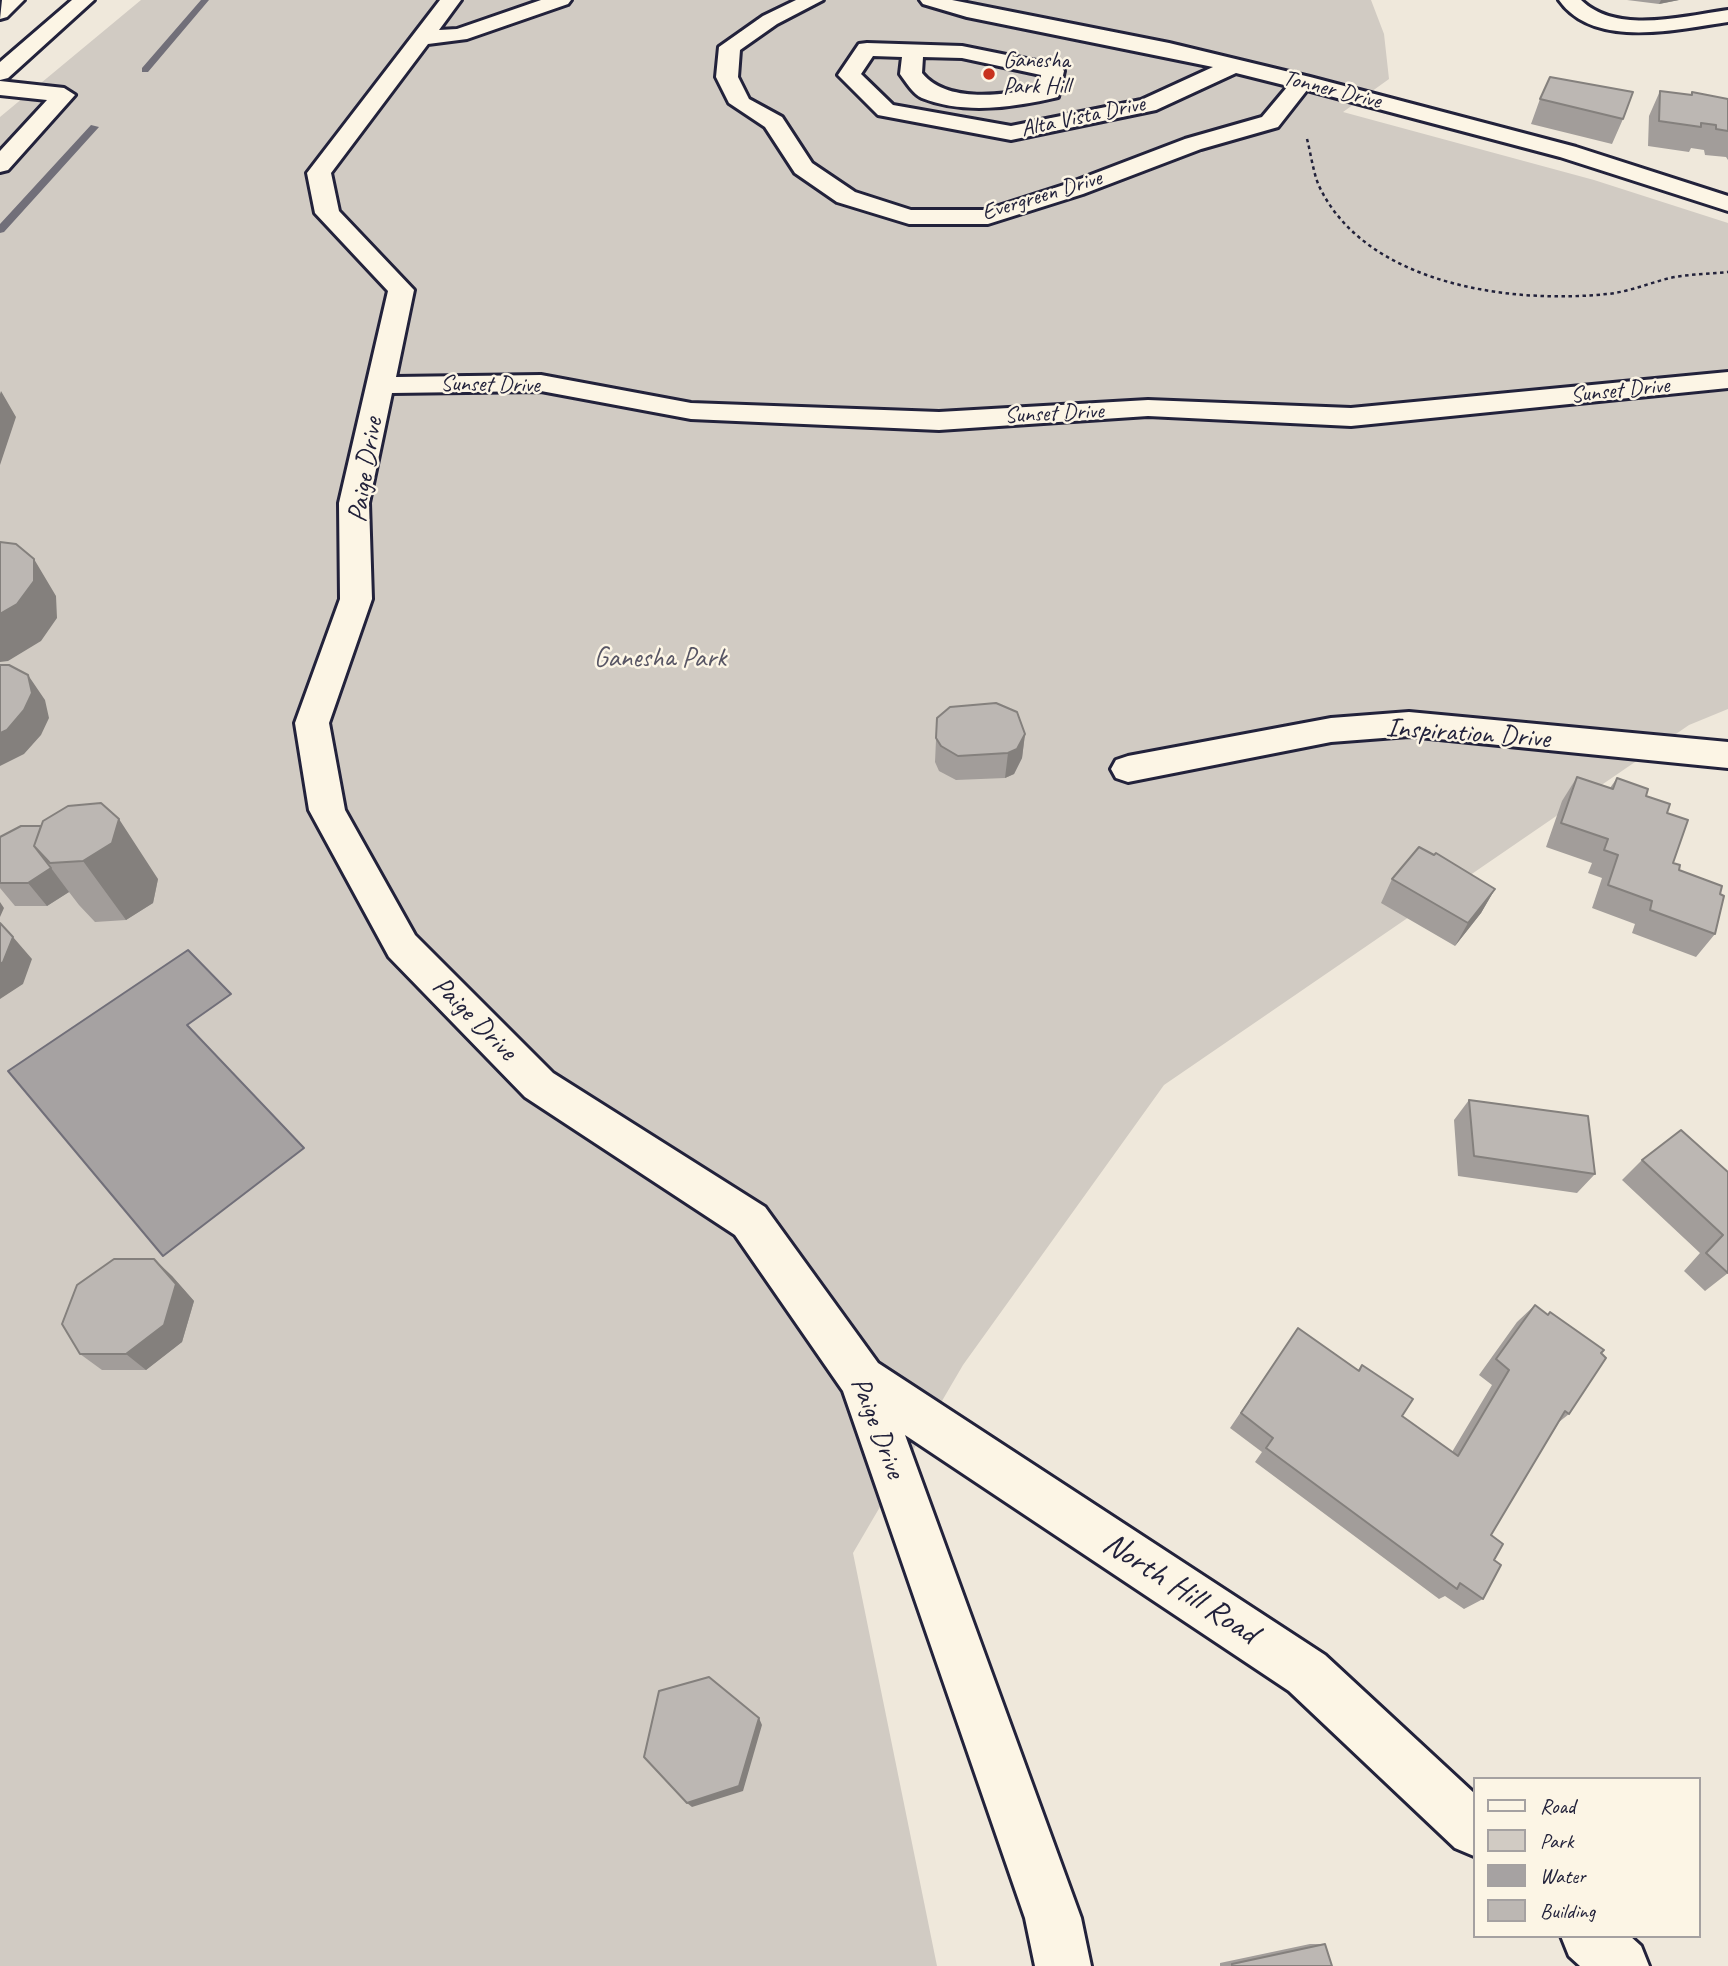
<!DOCTYPE html>
<html>
<head>
<meta charset="utf-8">
<style>
	body { margin:0 }
	#map { position:relative; width:1728px; height:1966px; overflow:hidden; background:#efe8db; font-family:Caveat,sans-serif }
	canvas { display:block }
	.legend { position:absolute; left:1473px; top:1777px; width:228px; height:161px; box-sizing:border-box; background:#fcf5e5; border:2px solid #a5a1a1; margin:0; padding:9px 12px; list-style:none; font-size:21px; color:#22223b }
	.legend li { display:flex; align-items:center; gap:14px; height:35px }
	.legend b { width:35px; border:2px solid #a5a1a1 }
</style>
</head>
<body>
<div id="map">
<canvas width="1728" height="1966"></canvas>
<ul class="legend">
<li><b style="height:9px;background:#fcf5e5"></b>Road</li>
<li><b style="height:19px;background:#d1cbc3"></b>Park</li>
<li><b style="height:19px;background:#a6a2a2"></b>Water</li>
<li><b style="height:19px;background:#bcb7b3"></b>Building</li>
</ul>
</div>
<script>
const ctx = document.querySelector('canvas').getContext('2d');
ctx.lineJoin = 'round';
function fill(path, color) { ctx.fillStyle = color; ctx.fill(path, 'evenodd'); }
function strokePath(path, color, width, dash) { ctx.strokeStyle = color; ctx.lineWidth = width; ctx.lineCap = dash ? 'butt' : 'round'; ctx.setLineDash(dash || []); ctx.stroke(path); }
function write(font, color, halo, rows, align = 'center') {
  ctx.font = font + ' Caveat,sans-serif'; ctx.lineWidth = 5; ctx.setLineDash([]); ctx.textBaseline = 'middle'; ctx.strokeStyle = halo; ctx.fillStyle = color; for (const [text, x, y, turn = 0] of rows) {
    ctx.save(); ctx.translate(x, y); ctx.rotate((+turn || 0) * Math.PI / 180); ctx.textAlign = isNaN(turn) ? turn : align; if (halo) ctx.strokeText(text, 0, 0); ctx.fillText(text, 0, 0); ctx.restore();
  }
}
const green = new Path2D(`
	M 141,0 L 1371,0 L 1384,34 L 1389,79 L 1343,112 L 1594,180 L 1728,223 L 1728,709 L 1689,725 L 1164,1085 L 963,1365 L 853,1553 L 937,1966 L 0,1966 L 0,117 Z`);
const water = new Path2D(`
	M 188,950 L 231,994 L 187,1025 L 304,1148 L 163,1256 L 8,1071 Z`);
const stream = new Path2D(`
	M 201,0 L 209,0 L 148,72 L 142,72 L 142,68 Z
	M 91,125 L 99,127 L 4,232 L 0,233 L 0,224 Z`);
const path = new Path2D(`
	M 1307,139 C 1311,154 1313,172 1319,186 C 1366,285 1511,304 1607,294 C 1629,292 1649,283 1670,278 C 1689,274 1709,274 1728,272`);
const minor = new Path2D(`
	M 440,0 L 461,0 L 439,30 L 457,29 L 541,0 L 571,0 L 568,4 L 467,39 L 428,44 L 331,173 L 339,211 L 414,290 L 396,377 L 541,375 L 691,403 L 939,412 L 1148,400 L 1351,408 L 1728,372 L 1728,388 L 1351,426 L 1148,416 L 939,430 L 691,419 L 541,391 L 392,393 L 369,503 L 372,599 L 329,723 L 345,810 L 415,935 L 553,1073 L 765,1207 L 878,1363 L 1325,1655 L 1474,1793 L 1474,1856 L 1455,1848 L 1289,1691 L 905,1435 L 1081,1918 L 1091,1966 L 1035,1966 L 1025,1918 L 843,1391 L 735,1235 L 525,1097 L 389,957 L 309,810 L 295,723 L 340,599 L 339,503 L 388,291 L 315,213 L 307,173 Z
	M 796,0 L 823,0 L 777,24 L 740,50 L 738,77 L 749,99 L 782,117 L 812,163 L 855,192 L 911,210 L 986,210 L 1067,184 L 1185,139 L 1262,117 L 1288,86 L 1236,73 L 1156,110 L 1011,140 L 878,115 L 838,75 L 859,44 L 867,43 L 962,46 L 1061,66 L 1064,71 L 1058,97 C 1016,107 964,115 922,98 C 913,94 906,82 900,74 L 902,57 L 873,56 L 861,74 L 893,105 L 1011,126 L 1141,100 L 1213,67 L 967,17 L 923,4 L 920,0 L 952,0 L 1169,43 L 1310,77 L 1576,147 L 1728,196 L 1728,211 L 1560,157 L 1307,90 L 1278,127 L 1201,149 L 1083,194 L 988,224 L 909,224 L 837,202 L 795,173 L 765,127 L 729,103 L 716,77 L 719,47 L 763,16 ZM 923,57 L 962,58 L 1041,75 L 1040,88 C 1004,95 947,104 922,73 Z
	M 1559,0 L 1581,0 C 1617,35 1684,16 1728,10 L 1728,22 C 1678,29 1594,50 1559,0 Z
	M 0,81 L 64,88 L 75,95 L 8,170 L 0,172 L 0,151 L 47,100 L 0,95 Z
	M 1409,712 L 1728,742 L 1728,768 L 1409,736 L 1331,742 L 1128,782 L 1116,778 L 1111,769 L 1116,760 L 1128,756 L 1331,718 Z
	M 1561,1936 L 1630,1936 L 1641,1946 L 1649,1966 L 1580,1966 L 1569,1956 Z`);
const major = new Path2D(`
	M 2,0 L 24,0 L 7,17 L 0,19 Z
	M 72,0 L 94,0 L 8,78 L 0,80 L 0,62 Z`);
const wall = new Path2D(`
	M 1627,0 L 1679,0 L 1659,4 Z
	M 1660,91 L 1690,95 L 1692,92 L 1728,99 L 1728,160 L 1726,157 L 1705,155 L 1704,150 L 1691,148 L 1689,152 L 1648,146 L 1649,116 Z
	M 1540,99 L 1623,119 L 1612,144 L 1531,124 Z
	M 937,718 L 1025,734 L 1022,758 L 1014,774 L 1005,778 L 956,780 L 939,771 L 935,762 Z
	M 1577,777 L 1610,788 L 1617,778 L 1646,796 L 1667,813 L 1673,863 L 1715,934 L 1696,957 L 1632,933 L 1635,924 L 1592,908 L 1602,878 L 1588,873 L 1592,863 L 1546,847 L 1562,801 Z
	M 0,837 L 158,879 L 153,903 L 126,920 L 95,922 L 79,905 L 69,892 L 47,906 L 15,906 L 0,888 Z
	M 1434,855 L 1495,889 L 1481,913 L 1455,946 L 1381,903 L 1392,879 Z
	M 1469,1100 L 1595,1174 L 1577,1193 L 1458,1176 L 1454,1120 Z
	M 1642,1160 L 1728,1172 L 1728,1273 L 1705,1291 L 1684,1271 L 1700,1253 L 1622,1180 Z
	M 154,1259 L 172,1276 L 194,1301 L 182,1342 L 146,1370 L 102,1370 L 80,1354 Z
	M 1535,1305 L 1547,1315 L 1550,1312 L 1601,1353 L 1569,1414 L 1559,1422 L 1491,1535 L 1494,1560 L 1483,1599 L 1464,1609 L 1445,1596 L 1439,1599 L 1255,1462 L 1262,1452 L 1230,1428 L 1298,1328 L 1358,1370 L 1362,1365 L 1402,1416 L 1452,1452 L 1492,1385 L 1479,1375 L 1517,1322 Z
	M 1310,1944 L 1325,1944 L 1332,1966 L 1220,1966 L 1220,1963 Z`);
const shadedWall = new Path2D(`
	M 1661,0 L 1679,0 L 1659,4 Z
	M 1,391 L 16,417 L 0,465 L 0,394 Z
	M 34,559 L 56,596 L 57,618 L 41,641 L 8,661 L 0,662 L 0,614 Z
	M 28,675 L 45,700 L 49,718 L 41,735 L 24,754 L 0,766 L 0,733 Z
	M 1025,734 L 1022,758 L 1014,774 L 1005,778 L 1008,753 Z
	M 119,819 L 158,879 L 153,903 L 126,920 L 83,861 Z
	M 51,868 L 69,892 L 47,906 L 28,883 Z
	M 1495,889 L 1481,913 L 1455,946 L 1468,923 Z
	M 0,902 L 4,908 L 0,917 Z
	M 13,937 L 32,959 L 23,984 L 0,999 L 0,964 Z
	M 154,1259 L 172,1276 L 194,1301 L 182,1342 L 146,1370 L 126,1354 Z
	M 759,1718 L 762,1725 L 743,1791 L 692,1807 L 687,1803 Z`);
const building = new Path2D(`
	M 1550,77 L 1633,92 L 1623,119 L 1540,99 Z
	M 1660,91 L 1692,95 L 1692,92 L 1728,99 L 1728,131 L 1716,129 L 1716,125 L 1701,123 L 1701,127 L 1659,121 Z
	M 0,542 L 16,544 L 34,559 L 34,581 L 17,604 L 0,614 Z
	M 0,665 L 9,665 L 28,675 L 32,693 L 24,710 L 7,730 L 0,733 Z
	M 996,703 L 1017,712 L 1025,734 L 1017,749 L 1008,753 L 958,756 L 941,746 L 936,738 L 937,718 L 950,707 Z
	M 1577,777 L 1613,789 L 1617,778 L 1648,789 L 1646,796 L 1670,804 L 1667,813 L 1688,820 L 1673,863 L 1680,865 L 1679,870 L 1722,886 L 1720,894 L 1724,896 L 1715,934 L 1650,910 L 1652,901 L 1608,885 L 1618,855 L 1604,850 L 1608,839 L 1561,823 Z
	M 101,803 L 119,819 L 112,843 L 83,861 L 50,863 L 34,846 L 43,821 L 68,806 Z
	M 21,826 L 41,826 L 34,846 L 51,868 L 28,883 L 0,883 L 0,837 Z
	M 1419,847 L 1434,855 L 1436,853 L 1495,889 L 1468,923 L 1392,879 Z
	M 0,923 L 13,937 L 3,962 L 0,964 Z
	M 1469,1100 L 1588,1116 L 1595,1174 L 1474,1156 Z
	M 1681,1130 L 1728,1172 L 1728,1273 L 1706,1253 L 1723,1235 L 1642,1160 Z
	M 114,1259 L 154,1259 L 176,1284 L 164,1325 L 126,1354 L 80,1354 L 62,1324 L 77,1285 Z
	M 1535,1305 L 1548,1315 L 1550,1312 L 1604,1350 L 1601,1353 L 1606,1358 L 1569,1414 L 1565,1411 L 1491,1535 L 1503,1544 L 1494,1560 L 1501,1565 L 1483,1599 L 1460,1583 L 1457,1589 L 1266,1448 L 1273,1438 L 1241,1413 L 1298,1328 L 1359,1371 L 1362,1365 L 1413,1399 L 1402,1416 L 1458,1456 L 1509,1370 L 1496,1359 Z
	M 709,1677 L 759,1718 L 739,1786 L 687,1803 L 644,1757 L 659,1691 Z
	M 1325,1944 L 1332,1966 L 1232,1966 L 1232,1964 Z`);
const markers = [
	[989,74,7,"#c8321e"]
];
const farPoinames = [
	["Ganesha",1003,61],
	["Park Hill",1003,87]
];
const farStreetnames = [
	["Tonner Drive",1332,90,14],
	["Alta Vista Drive",1083,117,-12],
	["Evergreen Drive",1042,196,-17],
	["Sunset Drive",490,385,1],
	["Sunset Drive",1620,391,-6],
	["Sunset Drive",1054,414,-3]
];
const streetNames = [
	["Paige Drive",366,470,-81],
	["Inspiration Drive",1468,734,4],
	["Paige Drive",474,1019,45],
	["Paige Drive",877,1428,69]
];
const parkNames = [
	["Ganesha Park",660,659]
];
const nearStreetnames = [
	["North Hill Road",1180,1589,33]
];
fill(green, '#d1cbc3');
fill(water, '#a6a2a2');
strokePath(water, '#716f79', 2);
fill(stream, '#716f79');
strokePath(minor, '#22223b', 6);
strokePath(major, '#22223b', 6);
strokePath(path, '#22223b', 2.5, [3.5, 3.5]);
fill(minor, '#fcf5e5');
fill(major, '#fcf5e5');
fill(wall, '#a29d9a');
fill(shadedWall, '#84807d');
fill(building, '#bcb7b3');
strokePath(building, '#84807d', 2);
for (const [x, y, r, color] of markers) { const dot = new Path2D(); dot.arc(x, y, r, 0, 2 * Math.PI); ctx.fillStyle = color; ctx.fill(dot); strokePath(dot, '#fcf5e5', 2.5); }
write('23px', '#22223b', '#fcf5e5', farPoinames, 'left');
write('23px', '#22223b', '#fcf5e5', farStreetnames);
write('28px', '#22223b', '#fcf5e5', streetNames);
write('28px', '#575564', '#fcf5e5', parkNames);
write('33px', '#22223b', '#fcf5e5', nearStreetnames);
</script>
</body>
</html>
